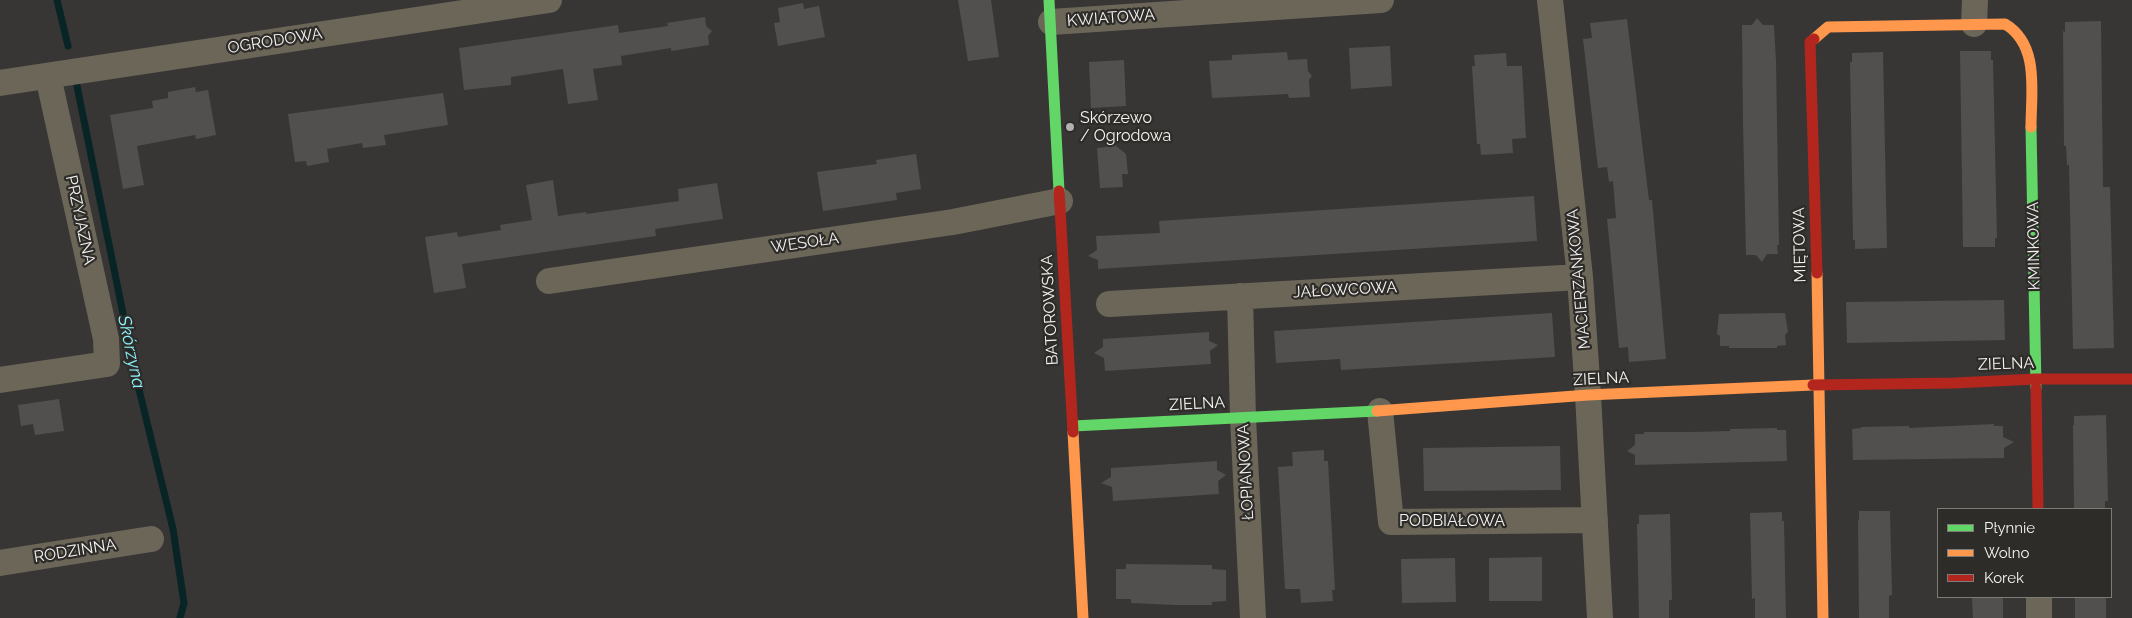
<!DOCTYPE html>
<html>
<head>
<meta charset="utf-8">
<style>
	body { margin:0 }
	#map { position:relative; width:2132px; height:618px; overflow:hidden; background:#373634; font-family:Raleway,sans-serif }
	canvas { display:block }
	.legend { position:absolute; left:1937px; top:508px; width:175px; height:90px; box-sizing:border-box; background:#2e2c29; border:1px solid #7d7c79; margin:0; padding:6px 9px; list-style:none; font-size:15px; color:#f4f3f1 }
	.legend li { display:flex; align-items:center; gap:10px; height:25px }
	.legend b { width:25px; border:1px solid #7d7c79 }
</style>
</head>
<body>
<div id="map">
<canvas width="2132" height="618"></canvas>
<ul class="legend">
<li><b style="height:6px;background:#63d668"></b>Płynnie</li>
<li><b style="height:6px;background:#ff974d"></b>Wolno</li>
<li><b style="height:6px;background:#b3261e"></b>Korek</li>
</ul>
</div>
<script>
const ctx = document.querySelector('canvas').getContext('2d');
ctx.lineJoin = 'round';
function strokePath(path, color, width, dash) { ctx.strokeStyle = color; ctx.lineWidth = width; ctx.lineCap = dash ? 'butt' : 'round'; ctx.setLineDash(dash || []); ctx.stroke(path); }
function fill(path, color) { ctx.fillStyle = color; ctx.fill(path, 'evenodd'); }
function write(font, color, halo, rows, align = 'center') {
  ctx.font = font + ' Raleway,sans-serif'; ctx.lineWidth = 4.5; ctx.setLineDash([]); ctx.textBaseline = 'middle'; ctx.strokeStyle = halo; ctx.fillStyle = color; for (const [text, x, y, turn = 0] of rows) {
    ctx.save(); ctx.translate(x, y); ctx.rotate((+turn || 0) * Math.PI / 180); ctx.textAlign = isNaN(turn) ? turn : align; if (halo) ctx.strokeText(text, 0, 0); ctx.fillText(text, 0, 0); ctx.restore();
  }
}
const stream = new Path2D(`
	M 57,0 L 68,46
	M 77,86 L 135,373 L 173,529 L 184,603 L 180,618`);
const building = new Path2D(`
	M 958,0 L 991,0 L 999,57 L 968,61 Z
	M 803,3 L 804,9 L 819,6 L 825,37 L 778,46 L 774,23 L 780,22 L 778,8 Z
	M 705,17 L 706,26 L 712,31 L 708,36 L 709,45 L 671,51 L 671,48 L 621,56 L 622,65 L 593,69 L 598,100 L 568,104 L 563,69 L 511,77 L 511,85 L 464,90 L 459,48 L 618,25 L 619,33 L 668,26 L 667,23 Z
	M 1757,18 L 1763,25 L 1774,25 L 1776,61 L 1779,245 L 1777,245 L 1778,254 L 1767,254 L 1762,262 L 1756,255 L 1746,255 L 1743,124 L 1742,25 L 1752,25 Z
	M 1627,19 L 1649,200 L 1652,200 L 1666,359 L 1629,362 L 1628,347 L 1619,348 L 1610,248 L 1607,219 L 1616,218 L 1613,181 L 1609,182 L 1607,167 L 1598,168 L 1583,39 L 1592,38 L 1590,23 Z
	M 2101,21 L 2103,187 L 2110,187 L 2114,348 L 2073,349 L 2069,165 L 2067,165 L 2066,146 L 2064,146 L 2063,31 L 2065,32 L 2065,22 Z
	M 1390,46 L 1392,86 L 1351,89 L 1349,48 Z
	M 1960,51 L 1991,51 L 1991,60 L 1993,60 L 1997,238 L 1995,238 L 1995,247 L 1963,247 Z
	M 1287,52 L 1288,60 L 1307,59 L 1308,71 L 1312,76 L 1309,80 L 1310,97 L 1289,98 L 1288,94 L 1212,98 L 1209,61 L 1232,60 L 1232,55 Z
	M 1883,52 L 1887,248 L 1855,249 L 1855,240 L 1853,240 L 1850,62 L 1852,62 L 1852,53 Z
	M 1506,53 L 1507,66 L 1522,66 L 1526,138 L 1512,139 L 1513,153 L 1481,155 L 1480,144 L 1477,144 L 1475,114 L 1472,66 L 1475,66 L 1474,55 Z
	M 1124,60 L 1126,106 L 1091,108 L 1089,62 Z
	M 195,87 L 196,92 L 208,90 L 216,135 L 196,139 L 195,135 L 137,146 L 144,185 L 123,189 L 110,115 L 153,108 L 152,101 L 168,98 L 168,92 Z
	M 443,93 L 448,125 L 384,135 L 386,145 L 363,148 L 362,143 L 327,149 L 329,162 L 307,166 L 306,161 L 295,162 L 288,114 Z
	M 1111,142 L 1126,154 L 1128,174 L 1122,174 L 1123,187 L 1100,188 L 1097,148 L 1106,147 Z
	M 916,154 L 921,189 L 896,193 L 897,200 L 823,211 L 817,172 L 877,164 L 876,160 Z
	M 553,180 L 558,216 L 586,212 L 586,214 L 679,201 L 678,189 L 717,183 L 723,219 L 655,229 L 656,236 L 462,264 L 466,288 L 434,293 L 425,237 L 457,232 L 458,237 L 501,230 L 500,225 L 532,220 L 526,185 Z
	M 1534,196 L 1537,241 L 1098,269 L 1098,260 L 1088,256 L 1097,250 L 1096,236 L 1160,233 L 1159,221 Z
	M 2004,300 L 2005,340 L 1847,343 L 1846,302 Z
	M 1552,313 L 1555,357 L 1341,370 L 1340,359 L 1276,363 L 1274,331 Z
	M 1785,313 L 1788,332 L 1785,335 L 1786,345 L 1777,346 L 1777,348 L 1729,348 L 1729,346 L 1720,346 L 1720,336 L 1717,334 L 1719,314 Z
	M 1209,332 L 1209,341 L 1218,345 L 1210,351 L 1211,364 L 1105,371 L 1104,358 L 1094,353 L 1103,347 L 1103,339 Z
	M 59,399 L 64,431 L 35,435 L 33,424 L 21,426 L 18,405 Z
	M 2106,415 L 2108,501 L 2105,501 L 2105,509 L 2074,509 L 2073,425 L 2074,425 L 2074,416 Z
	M 1994,424 L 1994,426 L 2003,426 L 2003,437 L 2014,442 L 2004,448 L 2004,458 L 1853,460 L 1852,429 L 1861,428 L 1861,427 L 1909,426 L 1909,428 Z
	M 1777,428 L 1777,430 L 1786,430 L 1787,461 L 1635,465 L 1635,455 L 1627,451 L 1635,445 L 1635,434 L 1644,434 L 1644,432 L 1691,432 L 1730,431 L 1730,429 Z
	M 1560,446 L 1561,490 L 1424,491 L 1423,448 Z
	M 1324,450 L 1324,461 L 1328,461 L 1335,590 L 1332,590 L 1333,601 L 1301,603 L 1300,589 L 1285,589 L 1278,467 L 1293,466 L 1292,452 Z
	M 1217,461 L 1217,470 L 1226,475 L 1218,481 L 1219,494 L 1113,501 L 1112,487 L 1101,483 L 1111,477 L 1111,468 Z
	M 1859,511 L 1890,511 L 1892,595 L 1889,596 L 1889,618 L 1859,618 L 1858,520 L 1859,521 Z
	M 1782,512 L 1782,521 L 1784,521 L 1786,618 L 1755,618 L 1755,598 L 1752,599 L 1750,513 Z
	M 1670,514 L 1672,600 L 1669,600 L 1669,618 L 1639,618 L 1637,524 L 1639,524 L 1639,515 Z
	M 1542,557 L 1542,601 L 1489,601 L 1489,558 Z
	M 1455,558 L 1456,602 L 1402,603 L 1401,559 Z
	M 1126,564 L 1212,565 L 1212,569 L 1226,570 L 1226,601 L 1212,602 L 1212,605 L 1175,605 L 1131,603 L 1131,599 L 1116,599 L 1116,569 L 1126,569 Z
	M 1972,597 L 2003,597 L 2003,618 L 1973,618 Z
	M 2075,597 L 2106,597 L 2106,618 L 2075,618 Z`);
const street = new Path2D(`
	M 1550,0 L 1580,277 L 1588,395 L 1600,618
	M 1051,22 L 1381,0
	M 1974,24 L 1975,0
	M 0,83 L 549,0
	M 549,281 L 953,222 L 1060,201
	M 1240,296 L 1243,418 L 1253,618
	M 1109,304 L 1580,277
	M 0,380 L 107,364 L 106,339 L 48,76
	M 1380,411 L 1391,522 L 1595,520
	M 0,563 L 151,539
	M 2039,597 L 2039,618`);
const fast = new Path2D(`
	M 1049,0 L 1059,191
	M 2031,127 L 2036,388
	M 1073,426 L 1377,411`);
const slow = new Path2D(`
	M 1814,39 L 1828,27 L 2005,24 C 2040,45 2031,92 2031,127
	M 1817,273 L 1823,618
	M 1377,411 L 1588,395 L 1813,385
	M 1073,432 L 1083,618`);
const jam = new Path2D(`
	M 1814,39 L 1810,42 L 1817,273
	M 1059,191 L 1073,432
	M 1813,385 L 1955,383 L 2036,379 L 2132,379
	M 2036,388 L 2038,509`);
const markers = [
	[1070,127,5,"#b2b1af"]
];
const streetNames = [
	["KWIATOWA",1111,18,-4],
	["OGRODOWA",275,41,-9],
	["PRZYJAZNA",80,220,78],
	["WESOŁA",805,243,-8],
	["MIĘTOWA",1800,245,-91],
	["KMINKOWA",2034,246,-91],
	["MACIERZANKOWA",1579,279,-95],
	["JAŁOWCOWA",1345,290,-3],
	["BATOROWSKA",1050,310,-93],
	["ZIELNA",2006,364,-2],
	["ZIELNA",1601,379,-3],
	["ZIELNA",1197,404,-3],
	["ŁOPIANOWA",1246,472,-93],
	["PODBIAŁOWA",1452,521],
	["RODZINNA",75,551,-9]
];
const poiNames = [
	["Skórzewo",1080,118],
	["/ Ogrodowa",1080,136]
];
const waterNames = [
	["Skórzyna",131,352,78]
];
strokePath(stream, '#082425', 7);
fill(building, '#51504f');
strokePath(street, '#6c6659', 26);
strokePath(fast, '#63d668', 11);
strokePath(slow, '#ff974d', 11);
strokePath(jam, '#b3261e', 11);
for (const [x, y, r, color] of markers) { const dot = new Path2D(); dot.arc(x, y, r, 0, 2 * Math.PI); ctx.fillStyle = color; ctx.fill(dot); strokePath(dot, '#2e2c29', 2); }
write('16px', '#f4f3f1', '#2e2c29', streetNames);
write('16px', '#f4f3f1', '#2e2c29', poiNames, 'left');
write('italic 18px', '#8df3fc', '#2e2c29', waterNames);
</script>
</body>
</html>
